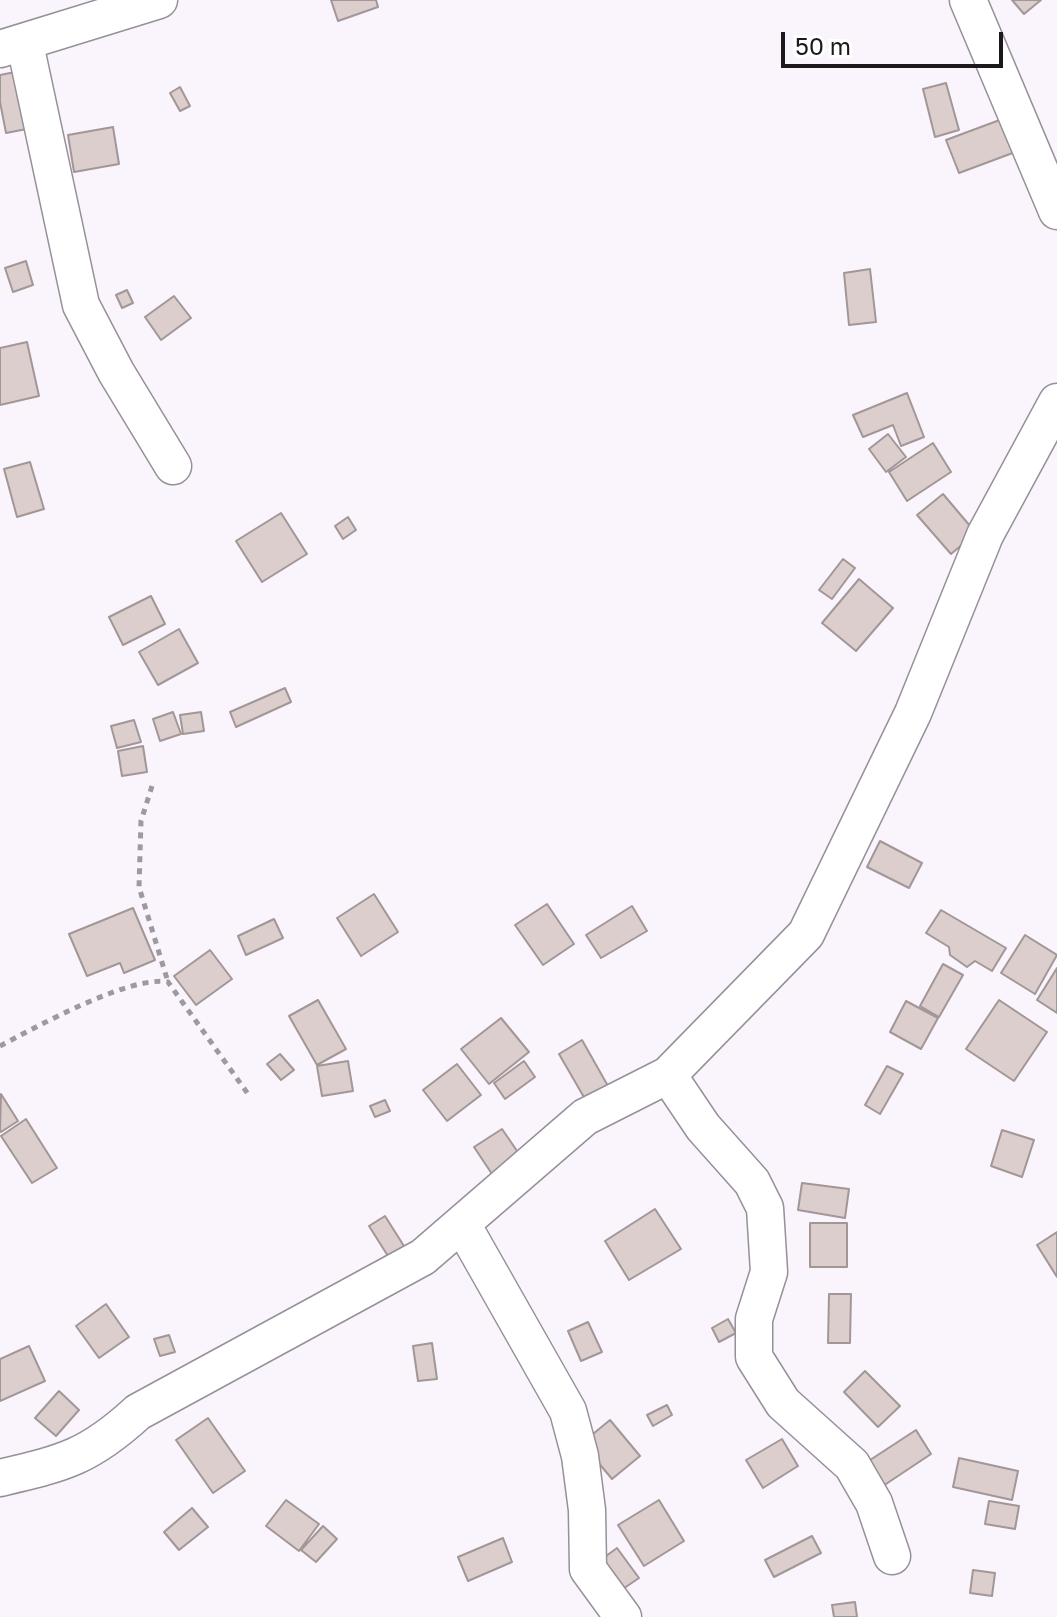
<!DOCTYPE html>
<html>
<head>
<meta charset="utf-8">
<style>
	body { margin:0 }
	#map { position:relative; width:1057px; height:1617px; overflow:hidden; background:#faf4fd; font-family:"Golos Text",sans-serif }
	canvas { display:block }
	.scale { position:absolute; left:781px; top:32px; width:222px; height:36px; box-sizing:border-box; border:4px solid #1b191c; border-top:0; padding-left:10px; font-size:24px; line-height:28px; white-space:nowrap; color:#1b191c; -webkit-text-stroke:6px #fff; paint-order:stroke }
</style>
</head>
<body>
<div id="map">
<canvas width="1057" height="1617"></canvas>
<div class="scale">50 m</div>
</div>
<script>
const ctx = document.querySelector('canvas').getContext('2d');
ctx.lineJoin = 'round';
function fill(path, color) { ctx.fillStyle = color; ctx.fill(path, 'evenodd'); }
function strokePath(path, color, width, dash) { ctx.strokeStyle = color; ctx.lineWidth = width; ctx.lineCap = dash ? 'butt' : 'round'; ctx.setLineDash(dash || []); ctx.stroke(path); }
const building = new Path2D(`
	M 331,0 L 376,0 L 378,7 L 338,21 Z
	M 1012,0 L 1041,0 L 1024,14 Z
	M 20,71 L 32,128 L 6,133 L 0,102 L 0,75 Z
	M 946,83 L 959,130 L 935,137 L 923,89 Z
	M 180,87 L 190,106 L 180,111 L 170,93 Z
	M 1005,118 L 1018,151 L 959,173 L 946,140 Z
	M 113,127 L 119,164 L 74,172 L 68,135 Z
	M 26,261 L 33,285 L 13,292 L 5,268 Z
	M 870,269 L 876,322 L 849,325 L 844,273 Z
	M 127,290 L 133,303 L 122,308 L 116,295 Z
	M 174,296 L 191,318 L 161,340 L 145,317 Z
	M 27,342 L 39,396 L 0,405 L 0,348 Z
	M 907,393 L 924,437 L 901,446 L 893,425 L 863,437 L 853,415 Z
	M 888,434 L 906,457 L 886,472 L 869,449 Z
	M 933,443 L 951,472 L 907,501 L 889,472 Z
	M 30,462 L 44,509 L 17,517 L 4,469 Z
	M 943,494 L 976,533 L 951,554 L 917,515 Z
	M 281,513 L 307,554 L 262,582 L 236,541 Z
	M 348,517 L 356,530 L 343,539 L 335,526 Z
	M 843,559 L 855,568 L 832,599 L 819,590 Z
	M 859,579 L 893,608 L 856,651 L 822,623 Z
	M 151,596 L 165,624 L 123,645 L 109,617 Z
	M 179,629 L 198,663 L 158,685 L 139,652 Z
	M 285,688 L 291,702 L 236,727 L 230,712 Z
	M 173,712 L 181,734 L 160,741 L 153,719 Z
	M 201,712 L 204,731 L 183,734 L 180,715 Z
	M 134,720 L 141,742 L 117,748 L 111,726 Z
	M 143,746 L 147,772 L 122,776 L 118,751 Z
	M 880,841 L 922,863 L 909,888 L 867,867 Z
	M 374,894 L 398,932 L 361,956 L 337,918 Z
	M 547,904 L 574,944 L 543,965 L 515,925 Z
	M 632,906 L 647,931 L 601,958 L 586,935 Z
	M 133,908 L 155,960 L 124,973 L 120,963 L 87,976 L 69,934 Z
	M 941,910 L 1006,948 L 992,971 L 975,961 L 967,967 L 950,955 L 949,947 L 926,933 Z
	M 274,919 L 283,938 L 246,955 L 238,936 Z
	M 1025,935 L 1057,955 L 1035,994 L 1001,973 Z
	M 210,950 L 232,979 L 196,1005 L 174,976 Z
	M 943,964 L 963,975 L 939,1017 L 920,1006 Z
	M 1057,968 L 1057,1013 L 1037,1000 Z
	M 318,1000 L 346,1049 L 317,1065 L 289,1016 Z
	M 999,1000 L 1047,1032 L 1014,1081 L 966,1049 Z
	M 906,1001 L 938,1018 L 921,1049 L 890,1032 Z
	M 501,1018 L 529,1052 L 489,1084 L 461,1049 Z
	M 582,1040 L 608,1086 L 585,1099 L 559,1054 Z
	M 280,1054 L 294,1070 L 281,1080 L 267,1064 Z
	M 348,1061 L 353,1091 L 322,1096 L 317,1066 Z
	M 524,1061 L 535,1077 L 505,1099 L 494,1083 Z
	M 457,1064 L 481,1095 L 447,1121 L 423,1090 Z
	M 887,1066 L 903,1074 L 880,1114 L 865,1105 Z
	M 1,1094 L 18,1121 L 1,1132 L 0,1130 Z
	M 385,1100 L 390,1111 L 375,1117 L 370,1106 Z
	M 26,1119 L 57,1168 L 32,1183 L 1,1136 Z
	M 502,1129 L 524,1161 L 496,1180 L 474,1147 Z
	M 1002,1130 L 1034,1140 L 1022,1177 L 991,1166 Z
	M 802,1183 L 849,1189 L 845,1218 L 798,1210 Z
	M 655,1209 L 681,1249 L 629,1280 L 605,1241 Z
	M 385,1216 L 409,1254 L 393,1264 L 369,1226 Z
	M 810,1223 L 847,1223 L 847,1267 L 810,1267 Z
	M 1057,1232 L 1057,1277 L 1037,1245 Z
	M 829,1294 L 851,1294 L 850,1343 L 828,1343 Z
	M 106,1304 L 129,1337 L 99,1358 L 76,1326 Z
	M 728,1319 L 736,1333 L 719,1342 L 712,1328 Z
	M 588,1322 L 602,1352 L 581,1361 L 568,1331 Z
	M 169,1335 L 175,1352 L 160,1356 L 154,1339 Z
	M 432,1343 L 437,1379 L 418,1381 L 413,1346 Z
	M 29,1346 L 45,1381 L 0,1401 L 0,1359 Z
	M 865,1371 L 900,1406 L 878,1427 L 844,1392 Z
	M 59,1391 L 79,1410 L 56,1436 L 35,1418 Z
	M 667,1405 L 672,1415 L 653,1426 L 647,1415 Z
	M 208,1418 L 245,1471 L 213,1493 L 176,1440 Z
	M 610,1420 L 640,1456 L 612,1479 L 582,1443 Z
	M 916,1430 L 931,1454 L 883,1486 L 867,1462 Z
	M 782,1439 L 798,1466 L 763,1488 L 746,1460 Z
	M 959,1458 L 1018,1471 L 1012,1500 L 953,1487 Z
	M 286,1500 L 319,1524 L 299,1551 L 266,1526 Z
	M 659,1500 L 684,1541 L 644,1566 L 618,1525 Z
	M 989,1501 L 1019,1506 L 1015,1529 L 985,1524 Z
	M 192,1508 L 208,1527 L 179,1550 L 164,1532 Z
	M 323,1526 L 337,1539 L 316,1562 L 301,1550 Z
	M 812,1536 L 821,1553 L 774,1577 L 765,1560 Z
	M 503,1538 L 512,1562 L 468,1581 L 458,1557 Z
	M 617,1548 L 639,1578 L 617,1593 L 595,1564 Z
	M 973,1570 L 995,1573 L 992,1596 L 970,1593 Z
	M 855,1602 L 857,1617 L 834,1617 L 832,1605 Z`);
const path = new Path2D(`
	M 152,786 L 141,821 L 139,887 L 168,982
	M 0,1046 C 36,1027 130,975 168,982 L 248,1094`);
const minor = new Path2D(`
	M 968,0 L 1057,211
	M 25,44 L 81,305 L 116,372 L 173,466
	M 0,49 L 159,0
	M 668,1075 L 703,1127 L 752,1182 L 765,1208 L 769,1272 L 754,1319 L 754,1357 L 783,1403 L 852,1465 L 874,1503 L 892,1556
	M 462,1224 L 568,1411 L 580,1456 L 587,1510 L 588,1569 L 623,1617
	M 0,1478 C 63,1463 88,1458 138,1412 L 423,1257 L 585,1117 L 668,1075 L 806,934 L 913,713 L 985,535 L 1057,402`);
fill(building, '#dbcecd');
strokePath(building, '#a29796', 2);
strokePath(minor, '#969099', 39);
strokePath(path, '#9d999f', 5, [6, 6]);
strokePath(minor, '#fff', 36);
</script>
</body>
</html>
